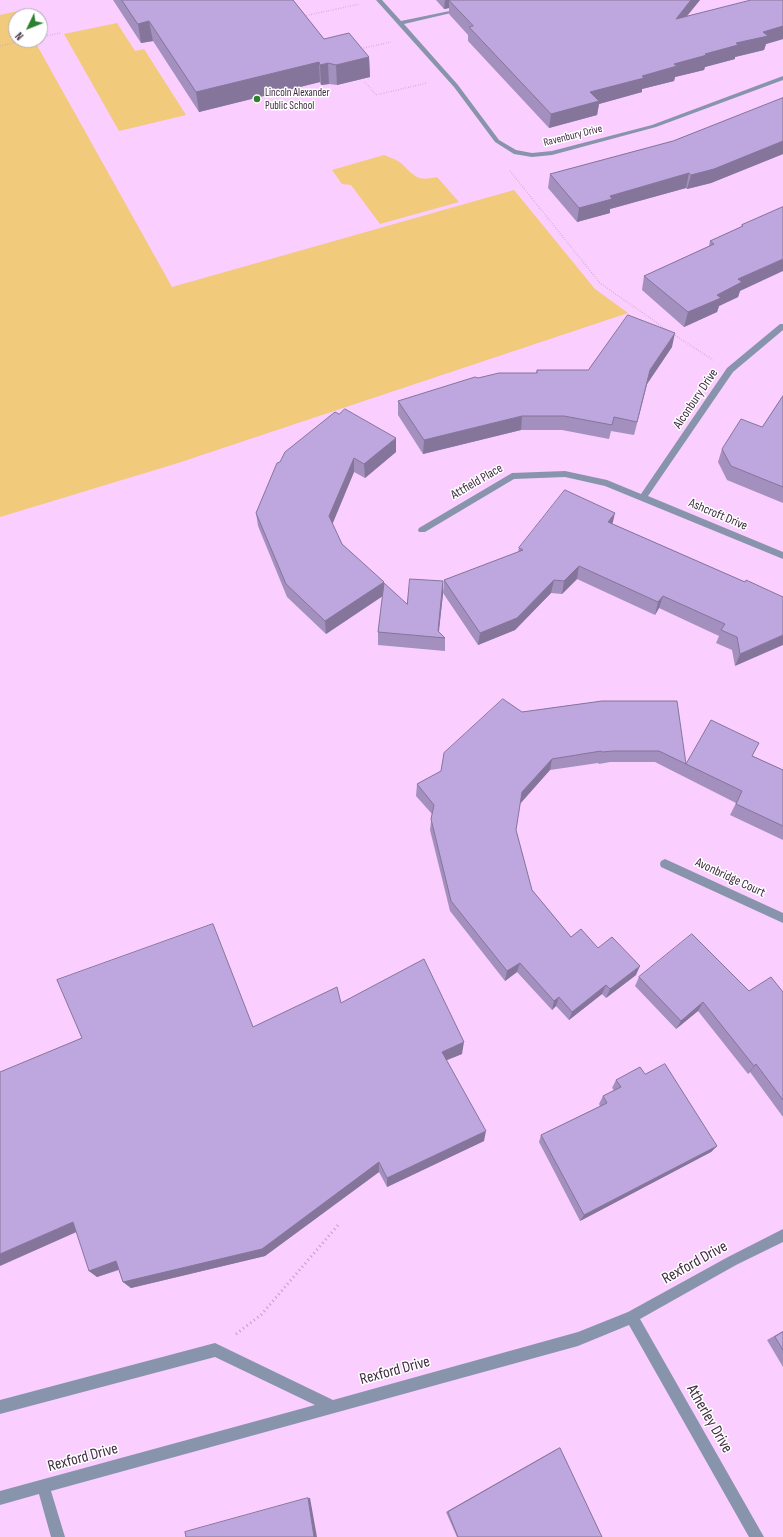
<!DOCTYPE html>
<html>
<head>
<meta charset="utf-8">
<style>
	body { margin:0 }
	#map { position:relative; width:783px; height:1537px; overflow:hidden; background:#facefe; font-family:"Sofia Sans Condensed",sans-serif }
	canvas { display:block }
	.north { position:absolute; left:8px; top:8px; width:40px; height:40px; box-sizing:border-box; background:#fff; border:1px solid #b2abb3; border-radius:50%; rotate:227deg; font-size:11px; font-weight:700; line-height:16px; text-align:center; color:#3f2d40 }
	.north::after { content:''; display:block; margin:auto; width:14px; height:18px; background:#2c812f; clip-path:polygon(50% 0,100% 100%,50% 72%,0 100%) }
</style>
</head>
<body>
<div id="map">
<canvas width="783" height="1537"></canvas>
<div class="north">N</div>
</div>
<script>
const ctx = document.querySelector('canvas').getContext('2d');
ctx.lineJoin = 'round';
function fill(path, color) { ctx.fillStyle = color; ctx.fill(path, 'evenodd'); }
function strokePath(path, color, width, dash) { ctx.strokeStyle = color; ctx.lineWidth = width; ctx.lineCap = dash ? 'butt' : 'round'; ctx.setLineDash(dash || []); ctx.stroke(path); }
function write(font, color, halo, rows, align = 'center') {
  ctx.font = font + ' "Sofia Sans Condensed",sans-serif'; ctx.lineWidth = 3; ctx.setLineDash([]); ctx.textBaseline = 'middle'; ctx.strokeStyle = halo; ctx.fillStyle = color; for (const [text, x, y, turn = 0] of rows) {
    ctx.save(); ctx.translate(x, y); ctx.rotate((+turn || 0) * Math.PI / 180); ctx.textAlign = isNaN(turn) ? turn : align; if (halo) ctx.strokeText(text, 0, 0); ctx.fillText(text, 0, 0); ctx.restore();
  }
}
const green = new Path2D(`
	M 18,11 L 21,16 L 16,16 L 16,40 L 34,40 L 172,287 L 514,190 L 595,289 L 628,313 L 178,463 L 0,517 L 0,15 Z
	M 117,23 L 135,51 L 144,49 L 186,115 L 119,131 L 64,34 Z
	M 384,155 C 391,158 399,160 404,166 C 416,178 419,181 437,177 L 459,202 L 380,224 L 351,185 L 342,184 L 332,170 Z`);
const pathFar1 = new Path2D(`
	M 304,16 L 360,4
	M 40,37 L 61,33
	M 0,46 L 27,40
	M 359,49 L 391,42
	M 365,82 L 376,95 L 427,83
	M 510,171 L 600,283 L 667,330
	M 673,334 L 713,360`);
const path = new Path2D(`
	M 236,1334 L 261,1315 L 339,1224`);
const minor = new Path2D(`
	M 376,0 L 382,0 L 401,21 L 464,8 L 464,10 L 404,24 L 458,85 L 499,140 L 516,150 L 532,153 L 552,151 L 652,125 L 783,76 L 783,80 L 656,127 L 552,155 L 532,157 L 514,154 L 495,142 L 454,87 Z
	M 780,324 L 783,324 L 783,330 L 733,372 L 648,496 L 783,552 L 783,559 L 605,486 L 565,477 L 514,479 L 425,532 L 419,532 L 418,530 L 419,528 L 512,473 L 565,471 L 607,480 L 641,494 L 727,368 Z
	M 665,859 L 783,913 L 783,923 L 661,867 L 660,864 L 661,861 Z
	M 783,1229 L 783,1242 L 736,1265 L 640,1319 L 764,1537 L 749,1537 L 629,1325 L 578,1346 L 51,1491 L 65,1537 L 51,1537 L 39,1494 L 0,1505 L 0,1491 L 315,1405 L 215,1357 L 0,1414 L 0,1400 L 215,1343 L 333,1400 L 578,1332 L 628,1312 L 728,1257 Z`);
const wall = new Path2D(`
	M 113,0 L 293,0 L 324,39 L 369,57 L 370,77 L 337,85 L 329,84 L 321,85 L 320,82 L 199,112 L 153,41 L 141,43 Z
	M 436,0 L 700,0 L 687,16 L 783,0 L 783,39 L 766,44 L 764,50 L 735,57 L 735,59 L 705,67 L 704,70 L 675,77 L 674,81 L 642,89 L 642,92 L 599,104 L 597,115 L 549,128 L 468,41 L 468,35 L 449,14 L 449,8 L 444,9 Z
	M 783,98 L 783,154 L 711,183 L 687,189 L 686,188 L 610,209 L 610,213 L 577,222 L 548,188 L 550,174 L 673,141 Z
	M 783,207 L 740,291 L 738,297 L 719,306 L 717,312 L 684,327 L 642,290 L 644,276 L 709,246 L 710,241 L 741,227 L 742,225 Z
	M 672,347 L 647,384 L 634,435 L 611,431 L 609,439 L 562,430 L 521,430 L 423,454 L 398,415 L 398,401 L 478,378 L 536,373 L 537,370 L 588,370 Z
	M 783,396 L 783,503 L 727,480 L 718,462 L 722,449 L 762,427 Z
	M 339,414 L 396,452 L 365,478 L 354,472 L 332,524 L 342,544 L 384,589 L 407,604 L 443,581 L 443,594 L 439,632 L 445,638 L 445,651 L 378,645 L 378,632 L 383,596 L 326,634 L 287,597 L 258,526 L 256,513 L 280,462 Z
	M 613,524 L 745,582 L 783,597 L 735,666 L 732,650 L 716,643 L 719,636 L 659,608 L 655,615 L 577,579 L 562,594 L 551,593 L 515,630 L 478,645 L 443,593 L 444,580 L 518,552 L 519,548 Z
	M 602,701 L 686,764 L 753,756 L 783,770 L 783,840 L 730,815 L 736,803 L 655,762 L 610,762 L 599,764 L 598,763 L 550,770 L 520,803 L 516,830 L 532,890 L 571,937 L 598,948 L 636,975 L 606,998 L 602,994 L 569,1020 L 556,1006 L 552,1010 L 517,972 L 505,981 L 450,911 L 430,830 L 432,814 L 416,796 L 417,784 L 441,771 L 522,712 Z
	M 639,977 L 749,991 L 783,992 L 783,1117 L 750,1072 L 748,1074 L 698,1011 L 676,1029 L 635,986 Z
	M 253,1027 L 462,1054 L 446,1060 L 484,1141 L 387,1187 L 379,1172 L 265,1256 L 131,1288 L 123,1282 L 119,1270 L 97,1277 L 89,1271 Z
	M 645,1074 L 717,1146 L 711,1152 L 580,1221 L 539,1142 L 541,1135 L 600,1106 L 599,1104 L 603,1096 L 614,1090 L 612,1088 L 616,1080 Z
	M 783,1331 L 783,1367 L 767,1340 Z
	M 560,1448 L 602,1537 L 457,1537 L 446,1512 L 555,1450 Z`);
const shadedWall = new Path2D(`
	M 445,0 L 483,0 L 449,0 L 449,8 L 444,9 Z
	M 691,0 L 700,0 L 673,33 L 676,19 Z
	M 149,21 L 153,41 L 141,43 L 138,24 Z
	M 783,26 L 783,39 L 766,44 L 764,50 L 735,57 L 735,59 L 705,67 L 704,70 L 675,77 L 674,81 L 642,89 L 642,92 L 599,104 L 597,115 L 549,128 L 551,114 L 590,92 L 736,43 L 763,32 Z
	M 369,57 L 370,77 L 337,85 L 336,65 Z
	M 319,62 L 320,82 L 199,112 L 196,92 Z
	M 328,63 L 329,84 L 321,85 L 320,65 Z
	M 783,141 L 783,154 L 711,183 L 687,189 L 691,175 Z
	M 689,173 L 686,188 L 610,209 L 610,213 L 577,222 L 579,208 L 610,196 Z
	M 783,259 L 783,271 L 740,291 L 738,297 L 719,306 L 717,312 L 684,327 L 688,312 L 717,295 L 738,279 Z
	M 675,333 L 672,347 L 647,384 L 634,435 L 650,370 Z
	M 522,416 L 521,430 L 423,454 L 424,440 Z
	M 396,438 L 396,452 L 365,478 L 364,464 Z
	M 354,458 L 354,472 L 330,530 L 329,516 Z
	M 615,513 L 612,526 L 608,522 Z
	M 579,566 L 577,579 L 562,594 L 564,581 Z
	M 554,580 L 551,593 L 515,630 L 478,645 L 480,633 Z
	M 443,581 L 443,594 L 438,637 L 438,631 Z
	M 384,582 L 384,595 L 326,634 L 325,621 Z
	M 663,596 L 659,608 L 655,615 L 658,602 Z
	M 783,635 L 783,645 L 735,666 L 740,654 Z
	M 552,759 L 550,770 L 520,804 L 522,792 Z
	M 520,963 L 517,972 L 505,981 L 507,971 Z
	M 640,966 L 636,975 L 606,998 L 610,989 Z
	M 606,985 L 602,994 L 569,1020 L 572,1012 Z
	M 559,997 L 556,1006 L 552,1010 L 554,1001 Z
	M 703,1002 L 698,1011 L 676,1029 L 681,1021 Z
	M 464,1042 L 462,1054 L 440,1063 L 442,1052 Z
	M 756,1064 L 750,1072 L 748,1074 L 754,1066 Z
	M 486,1131 L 484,1141 L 387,1187 L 387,1178 Z
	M 717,1146 L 711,1152 L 580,1221 L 584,1215 Z
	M 379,1162 L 379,1172 L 265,1256 L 131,1288 L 123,1282 Z
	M 73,1222 L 81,1230 L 0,1266 L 0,1254 Z
	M 116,1261 L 123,1268 L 97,1277 L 89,1271 Z
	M 308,1498 L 310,1498 L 317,1537 L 314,1537 Z`);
const building = new Path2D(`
	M 122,0 L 293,0 L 324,39 L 349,33 L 369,57 L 336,65 L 328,63 L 320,65 L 319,62 L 196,92 L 149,21 L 138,24 Z
	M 449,0 L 691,0 L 676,19 L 751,0 L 783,0 L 783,26 L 763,32 L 768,36 L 736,43 L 738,45 L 705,54 L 707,55 L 674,64 L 677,66 L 642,76 L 644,78 L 590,92 L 599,101 L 551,114 L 469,27 L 473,26 Z
	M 783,98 L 783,141 L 714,169 L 691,175 L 689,173 L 610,196 L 612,199 L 579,208 L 550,174 L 673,141 Z
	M 783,207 L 783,259 L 738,279 L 742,282 L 717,295 L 721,298 L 688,312 L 644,276 L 714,244 L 710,241 L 743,226 L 742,225 Z
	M 628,315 L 675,333 L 650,370 L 637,422 L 614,417 L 612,425 L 564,416 L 522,416 L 424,440 L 398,401 L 475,377 L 478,378 L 499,373 L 537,373 L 537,370 L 588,370 Z
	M 783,396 L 783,487 L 731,466 L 722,449 L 741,419 L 762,427 Z
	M 345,409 L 396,438 L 364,464 L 354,458 L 329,516 L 342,544 L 384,582 L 325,621 L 286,584 L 256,513 L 277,463 L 280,462 L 285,452 L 335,412 L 339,414 Z
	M 565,490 L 615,513 L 608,522 L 745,582 L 746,580 L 783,597 L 783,635 L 740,654 L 737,637 L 721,630 L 725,624 L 663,596 L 658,602 L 579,566 L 564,581 L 554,580 L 517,618 L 480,633 L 444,580 L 523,550 L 519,548 Z
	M 410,579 L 443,581 L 438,631 L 445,638 L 378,632 L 384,583 L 407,604 Z
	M 503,699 L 522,712 L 602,701 L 677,701 L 686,764 L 711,720 L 759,743 L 752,756 L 783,770 L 783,826 L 736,804 L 742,791 L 659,751 L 613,751 L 602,752 L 601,751 L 552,759 L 522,792 L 516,830 L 532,890 L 571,937 L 581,929 L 598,948 L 612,937 L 640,966 L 610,989 L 606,985 L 572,1012 L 559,997 L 554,1001 L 520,963 L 507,971 L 451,901 L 431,819 L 434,805 L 417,784 L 441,771 L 444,753 Z
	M 213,924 L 253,1027 L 337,987 L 341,1003 L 424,959 L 464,1042 L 442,1052 L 486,1131 L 387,1178 L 379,1162 L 262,1249 L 123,1282 L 116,1261 L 89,1271 L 73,1222 L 0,1254 L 0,1072 L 82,1038 L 57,980 Z
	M 692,934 L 749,991 L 771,977 L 783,992 L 783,1100 L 756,1064 L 754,1066 L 703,1002 L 681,1021 L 639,977 Z
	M 665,1064 L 717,1146 L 584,1215 L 541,1135 L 607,1103 L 603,1096 L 621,1087 L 616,1080 L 640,1067 L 645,1074 Z
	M 783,1332 L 783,1350 L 775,1337 Z
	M 560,1448 L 602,1537 L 458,1537 L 448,1512 Z
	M 308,1498 L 314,1537 L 186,1537 L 185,1532 Z`);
const markers = [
	[257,99,4,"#2c812f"]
];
const farPoinames = [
	["Lincoln Alexander",265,93],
	["Public School",265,106]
];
const farStreetnames = [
	["Ravenbury Drive",573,136,-14]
];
const streetNames = [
	["Alconbury Drive",696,399,-56],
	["Attfield Place",477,482,-30],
	["Ashcroft Drive",718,515,23],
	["Avonbridge Court",730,878,25]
];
const nearStreetnames = [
	["Rexford Drive",695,1263,-29],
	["Rexford Drive",395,1371,-15],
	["Atherley Drive",709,1419,60],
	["Rexford Drive",83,1458,-15]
];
fill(green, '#f1ca7b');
strokePath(pathFar1, '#c09cc3', 1.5, [0.5, 2]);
strokePath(path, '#c09cc3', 3, [1, 3.5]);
fill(minor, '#8894ab');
fill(wall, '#a390bf');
fill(shadedWall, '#85759b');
fill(building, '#bea7de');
strokePath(building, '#85759b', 1);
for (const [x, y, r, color] of markers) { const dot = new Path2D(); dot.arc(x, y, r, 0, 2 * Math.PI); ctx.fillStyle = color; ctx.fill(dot); strokePath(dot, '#fff', 1.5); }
write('11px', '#3f2d40', '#fff', farPoinames, 'left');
write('11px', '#3f2d40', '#fff', farStreetnames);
write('13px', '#3f2d40', '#fff', streetNames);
write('16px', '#3f2d40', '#fff', nearStreetnames);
</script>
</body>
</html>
